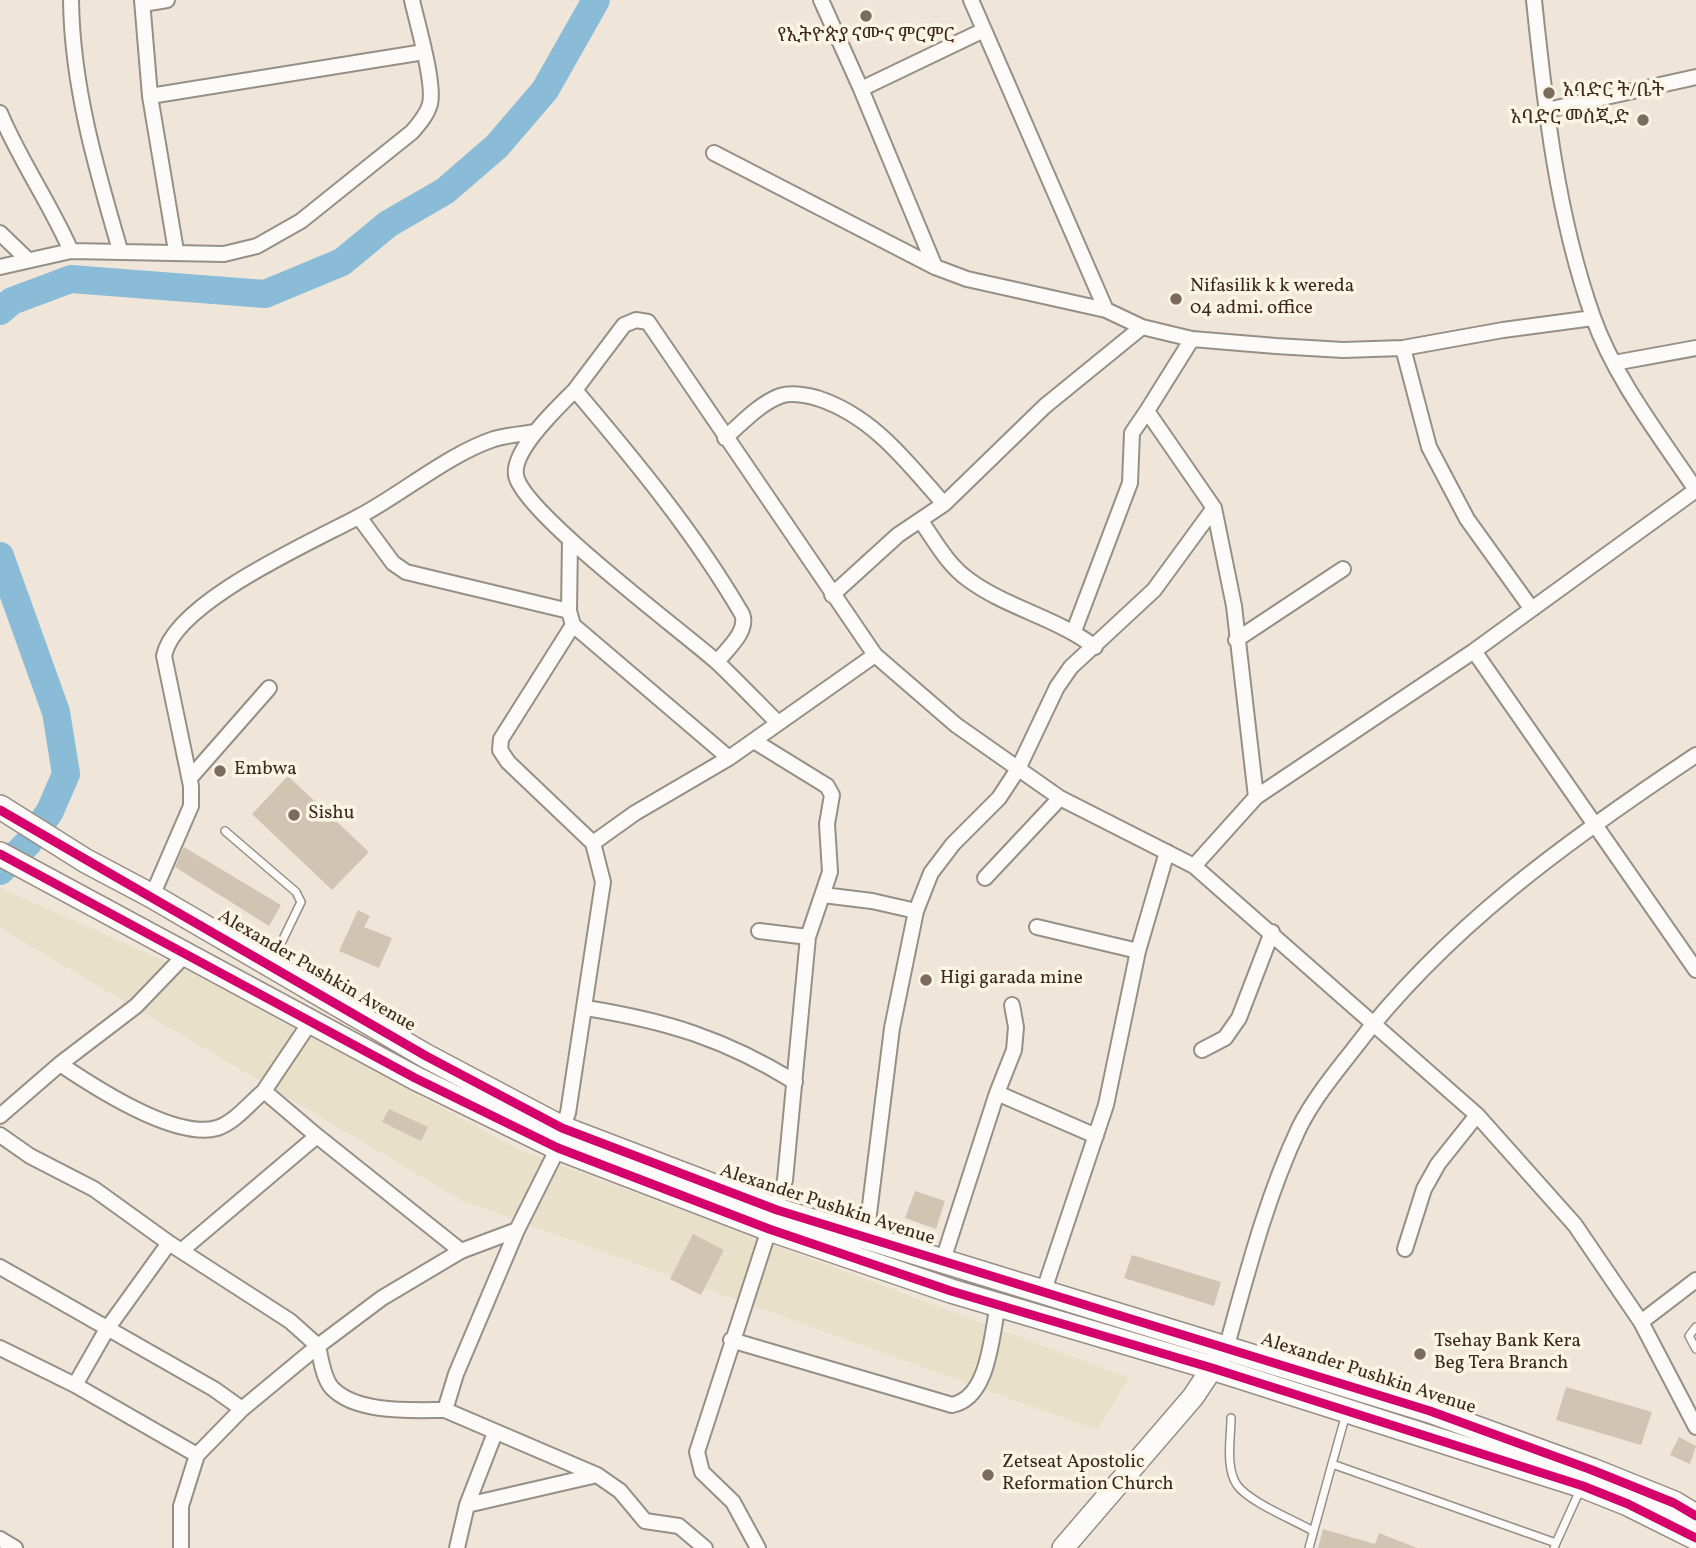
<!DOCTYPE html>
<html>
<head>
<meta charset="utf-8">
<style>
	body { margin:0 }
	canvas { display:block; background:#efe6d9 }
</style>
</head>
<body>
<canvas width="1696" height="1548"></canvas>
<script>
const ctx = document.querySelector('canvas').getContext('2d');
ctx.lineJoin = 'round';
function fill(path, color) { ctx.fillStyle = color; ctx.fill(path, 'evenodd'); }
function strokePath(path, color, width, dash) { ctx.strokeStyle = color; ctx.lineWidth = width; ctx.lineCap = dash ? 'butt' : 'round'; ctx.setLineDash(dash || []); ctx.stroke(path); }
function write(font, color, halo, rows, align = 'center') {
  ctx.font = font + ' Vollkorn,"Noto Serif Ethiopic",serif'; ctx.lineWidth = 7; ctx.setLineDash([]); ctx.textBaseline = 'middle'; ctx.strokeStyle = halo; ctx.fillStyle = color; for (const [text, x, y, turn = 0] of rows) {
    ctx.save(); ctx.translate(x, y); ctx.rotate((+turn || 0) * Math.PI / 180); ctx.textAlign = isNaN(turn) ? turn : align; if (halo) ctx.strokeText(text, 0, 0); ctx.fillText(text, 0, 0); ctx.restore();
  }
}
const built = new Path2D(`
	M 0,888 L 194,974 L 518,1149 L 1129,1378 L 1097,1430 L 463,1201 L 0,928 Z`);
const river = new Path2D(`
	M 0,311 L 12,301 L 71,279 L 265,294 L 342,262 L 388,224 L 445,191 L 497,146 L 545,90 L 596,0
	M 0,556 L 56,712 L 66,774 L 50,811 L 28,843 L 0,871`);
const building = new Path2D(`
	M 288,776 L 369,852 L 332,890 L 252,814 Z
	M 184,847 L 281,905 L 269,926 L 175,867 Z
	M 358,910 L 370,916 L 364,927 L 392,938 L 379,968 L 339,951 Z
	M 389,1109 L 428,1127 L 421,1141 L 382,1122 Z
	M 915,1191 L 945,1201 L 936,1229 L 905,1218 Z
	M 693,1234 L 724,1250 L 701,1295 L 670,1279 Z
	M 1132,1255 L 1221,1282 L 1214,1306 L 1124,1278 Z
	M 1566,1387 L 1652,1412 L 1641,1445 L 1556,1420 Z
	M 1679,1437 L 1696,1446 L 1690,1464 L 1670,1455 Z
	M 1323,1529 L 1375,1544 L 1379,1533 L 1417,1548 L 1318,1548 Z`);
const lane = new Path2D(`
	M 225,831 L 296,892 L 301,902 L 272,962
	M 1696,1327 L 1689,1336 L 1696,1349
	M 1231,1418 C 1231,1438 1225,1467 1237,1485 C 1249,1502 1294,1520 1313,1531
	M 1332,1464 L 1346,1414
	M 1556,1543 L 1580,1490
	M 1309,1548 L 1332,1464 L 1556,1543 L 1554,1548`);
const street = new Path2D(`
	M 71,0 C 72,86 96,168 120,250
	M 142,0 L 150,96
	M 821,0 L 861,89 L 984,30
	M 971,0 L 1106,310
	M 1534,0 C 1545,106 1557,216 1593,317 C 1615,379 1660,436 1696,490
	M 143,4 L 167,0
	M 861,89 L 935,267
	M 1547,110 L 1696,77
	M 0,113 C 20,161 50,203 71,251
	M 714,153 L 935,267 L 967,279 L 1106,310 L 1142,327 L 1192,339 L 1276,346 L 1343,350 L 1403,348 L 1503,330 L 1593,318
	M 0,233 L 27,259
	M 176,251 L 150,96 L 424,52
	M 0,267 L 71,251 L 224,254 L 257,246 L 301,221 L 412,132 C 419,124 427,115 430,104 C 435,83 417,23 412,0
	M 1192,339 L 1147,411 L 1214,508 L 1234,606 L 1256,797
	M 1403,348 L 1429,447 L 1467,519 L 1531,608
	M 1614,363 L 1696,348
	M 575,390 L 624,325 L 636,320 L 648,322 L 875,655 L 956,725 L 1060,798 L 1194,866 L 1256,797 L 1474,651 L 1696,490
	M 725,438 C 742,423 759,404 780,396 C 791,392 806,395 817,398 C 873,416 907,462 944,504
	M 359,517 L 393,563 L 406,572 L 569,611
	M 921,521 C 936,543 948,565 969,580 C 1007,608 1057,618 1095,647
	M 570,540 L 569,611 L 573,625 L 729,758
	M 832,595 L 898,535 L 944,504 L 1045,406 L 1142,327
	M 573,625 L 501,739 L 500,750 L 508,762 L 593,843
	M 1074,631 L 1130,483 L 1132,433 L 1147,411
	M 1236,640 L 1343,569
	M 1474,651 L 1696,970
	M 717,662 C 727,649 749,631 742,614 C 694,532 636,462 575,390 C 558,407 512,450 516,475 C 521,511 682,631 717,662 C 737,681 757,702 777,722
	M 754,741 L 827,786 L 832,795 L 827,824 L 830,872 L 808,937 L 785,1180 L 697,1452 L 702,1472 L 733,1502 L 758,1548
	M 190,778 L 269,688
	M 1194,866 L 1477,1115 L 1575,1225 L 1641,1322 L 1696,1427
	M 985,878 L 1060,798
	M 823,895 L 872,901 L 916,911
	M 152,896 L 191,806 L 191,786 L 164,656 C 174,602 314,541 360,516 C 403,493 449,454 494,439 C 508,435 522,434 536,432
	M 1037,927 L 1138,951
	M 759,931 L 808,937
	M 586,1008 C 667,1021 725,1039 795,1082
	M 1202,1050 L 1225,1038 L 1239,1018 L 1272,932
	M 60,1064 C 94,1087 175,1140 217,1128 C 234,1123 251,1102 264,1091 L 317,1136
	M 264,1091 L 311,1021
	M 997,1093 L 1096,1136
	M 0,1116 L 60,1064 L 136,1006 L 185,955
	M 562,1128 L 568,1113 L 603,882 L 593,843 L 635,813 L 729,758 L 875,655
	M 0,1135 L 30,1156 L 94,1189 L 169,1243 L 290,1321 L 318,1346 L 382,1298 L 461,1251 L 517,1230 L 558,1148
	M 517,1230 L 456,1374 L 445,1410 L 597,1475 L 620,1491 L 645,1521 L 679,1526 L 705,1548
	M 866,1238 L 892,1028 L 916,911 L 931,873 L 953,844 L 999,798 L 1018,769 L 1057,687 L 1071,667 L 1154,590 L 1214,508
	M 1405,1249 L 1424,1189 L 1438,1164 L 1477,1115
	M 181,1251 L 317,1136 L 461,1251
	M 942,1263 L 997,1093 L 1014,1050 L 1016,1027 L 1012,1005
	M 0,1267 L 214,1389 L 242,1409 L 318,1346 C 321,1359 323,1378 332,1388 C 357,1414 413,1410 445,1410
	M 1043,1293 L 1106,1105 L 1138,951 L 1167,852
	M 1641,1322 L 1696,1280
	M 731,1340 L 952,1405 C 989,1398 991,1337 998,1305
	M 0,1348 L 75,1385 L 197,1455 L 242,1409
	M 1226,1349 C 1247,1274 1266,1198 1299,1128 C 1313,1100 1334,1074 1353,1050 C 1445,928 1570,839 1696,755
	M 75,1385 L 107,1329 L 169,1243
	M 467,1505 L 597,1475
	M 0,1539 L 15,1548
	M 181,1548 L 181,1506 L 197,1455
	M 457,1548 L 467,1505 L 495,1433`);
const secondary = new Path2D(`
	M 1063,1548 L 1193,1397 L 1221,1355`);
const primary = new Path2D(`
	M 0,807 L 86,861 L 152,896 L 426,1056 L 562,1128 L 777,1210 L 1430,1411 L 1592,1470 L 1674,1503 L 1696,1516
	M 0,854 L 415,1078 L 558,1148 L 769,1229 L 951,1291 L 1212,1368 L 1583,1486 L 1628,1504 L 1696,1538`);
const cycleway = new Path2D(`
	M 0,810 L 426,1056 L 562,1128 L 777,1210 L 1430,1411 L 1592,1470 L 1674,1503 L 1696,1516
	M 0,854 L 415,1078 L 558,1148 L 769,1229 L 951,1291 L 1212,1368 L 1583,1486 L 1628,1504 L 1696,1538`);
const markers = [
	[866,16,7,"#7a6c5f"],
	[1549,93,7,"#7a6c5f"],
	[1643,120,7,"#7a6c5f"],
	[1176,299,7,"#7a6c5f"],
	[220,771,7,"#7a6c5f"],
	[294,815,7,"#7a6c5f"],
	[926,980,7,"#7a6c5f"],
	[1420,1354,7,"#7a6c5f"],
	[988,1475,7,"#7a6c5f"]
];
const poiNames = [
	["የኢትዮጵያ ናሙና ምርምር",866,38,"center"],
	["አባድር ት/ቤት",1563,93],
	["አባድር መስጂድ",1629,120,"right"],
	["Nifasilik k k wereda",1190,288],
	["04 admi. office",1190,310],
	["Embwa",234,771],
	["Sishu",308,815],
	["Higi garada mine",940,980],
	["Tsehay Bank Kera",1434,1343],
	["Beg Tera Branch",1434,1365],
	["Zetseat Apostolic",1002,1464],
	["Reformation Church",1002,1486]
];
const streetNames = [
	["Alexander Pushkin Avenue",316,972,30],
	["Alexander Pushkin Avenue",827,1206,18],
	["Alexander Pushkin Avenue",1368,1375,18]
];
fill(built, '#e8e0c8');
strokePath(river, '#8abcd8', 28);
fill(building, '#d2c4b2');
strokePath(lane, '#968f86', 10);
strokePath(street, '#968f86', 18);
strokePath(secondary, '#968f86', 24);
strokePath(primary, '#968f86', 26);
strokePath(lane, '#fdfbf9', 7);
strokePath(street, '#fdfbf9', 14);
strokePath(secondary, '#fdfbf9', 21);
strokePath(primary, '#fdfbf9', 23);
strokePath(cycleway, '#d6006c', 9);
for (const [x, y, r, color] of markers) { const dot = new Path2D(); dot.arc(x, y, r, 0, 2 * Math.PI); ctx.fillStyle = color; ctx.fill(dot); strokePath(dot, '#fcf5e5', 2.5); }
write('19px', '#3b2a1e', '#fcf5e5', poiNames, 'left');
write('19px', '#3b2a1e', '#fcf5e5', streetNames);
</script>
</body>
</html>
